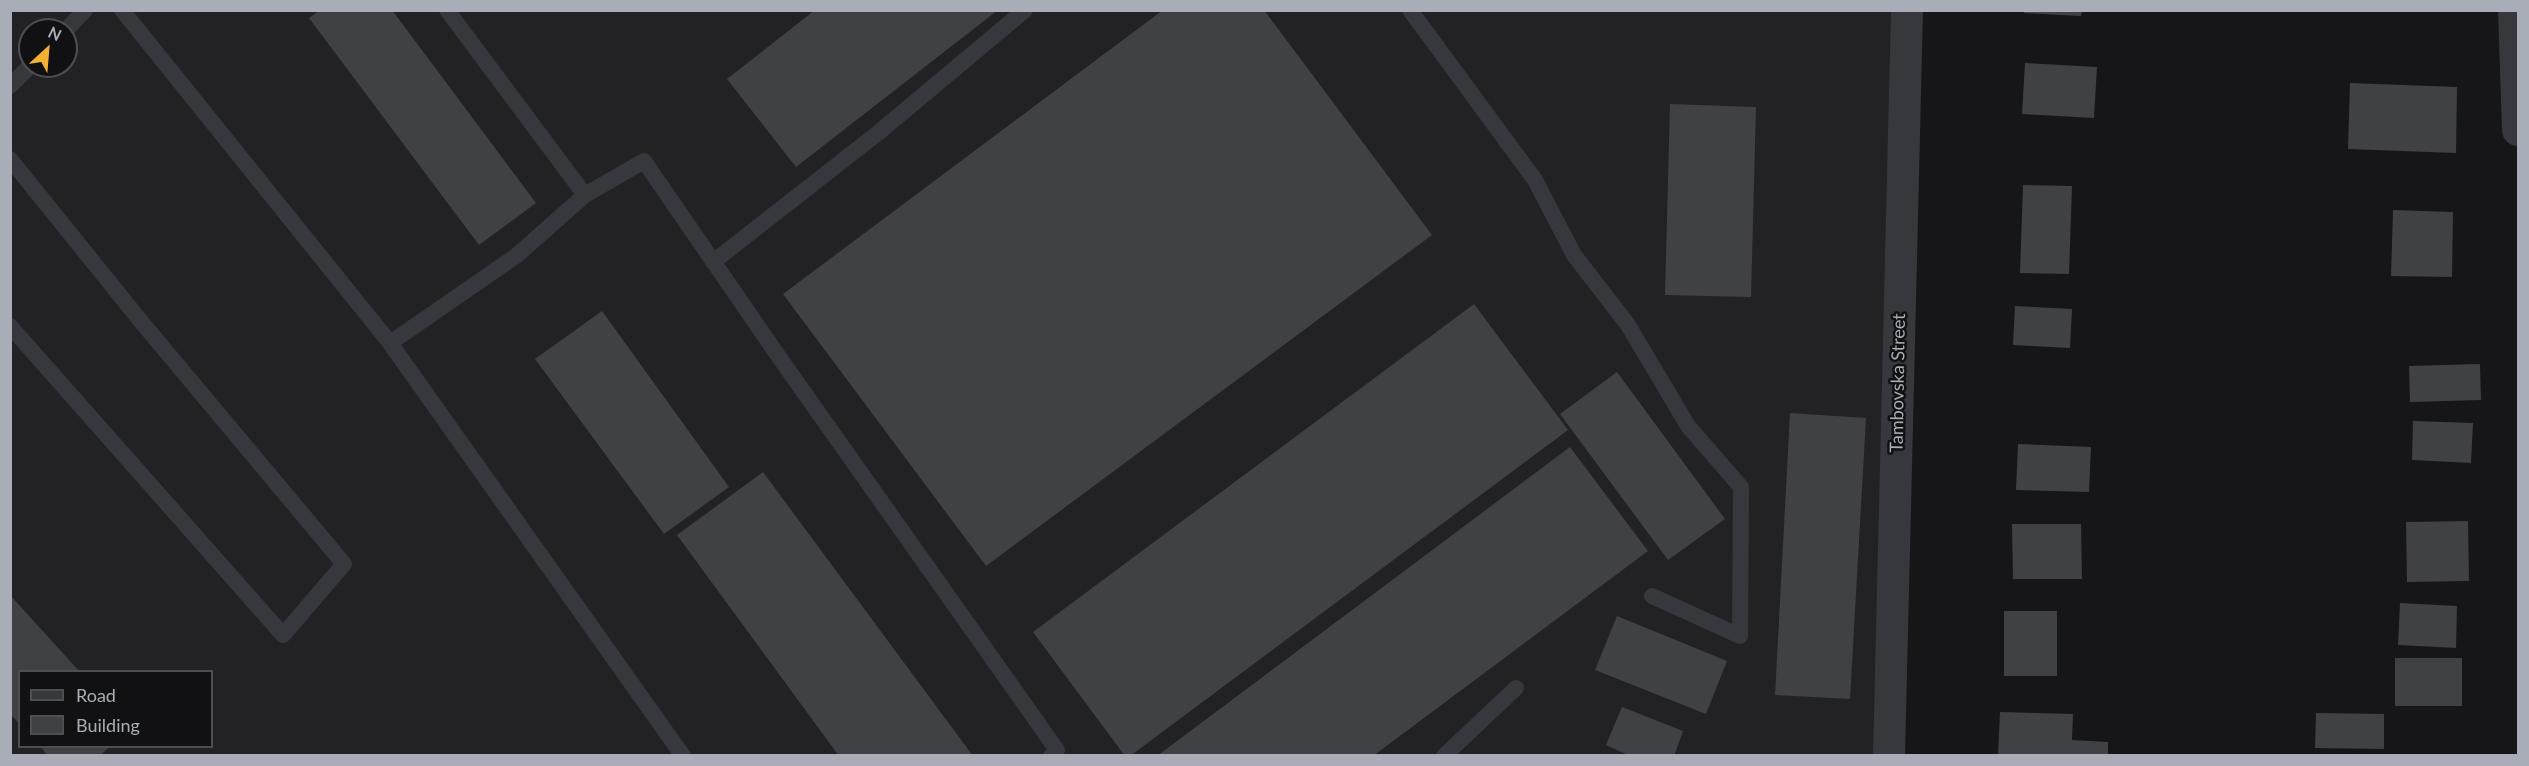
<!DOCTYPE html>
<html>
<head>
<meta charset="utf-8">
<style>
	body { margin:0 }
	#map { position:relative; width:2529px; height:766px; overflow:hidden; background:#161618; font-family:Lato,sans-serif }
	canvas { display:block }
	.frame { position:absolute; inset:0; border:12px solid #a8adb8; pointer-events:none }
	.legend { position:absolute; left:18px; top:670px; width:195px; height:78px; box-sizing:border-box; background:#111113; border:2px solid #4d4f55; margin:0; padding:8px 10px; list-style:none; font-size:18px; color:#a8adb8 }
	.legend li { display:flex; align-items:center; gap:12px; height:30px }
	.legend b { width:30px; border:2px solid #4d4f55 }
	.north { position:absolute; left:18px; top:18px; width:60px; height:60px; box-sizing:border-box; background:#111113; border:2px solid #4d4f55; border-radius:50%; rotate:26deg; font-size:16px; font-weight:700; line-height:24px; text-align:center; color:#a8adb8 }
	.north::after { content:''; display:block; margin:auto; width:21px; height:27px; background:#f2b134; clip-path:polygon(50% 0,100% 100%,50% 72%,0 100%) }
</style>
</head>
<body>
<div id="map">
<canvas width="2529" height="766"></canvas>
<div class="frame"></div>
<ul class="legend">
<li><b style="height:8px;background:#37383d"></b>Road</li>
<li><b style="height:16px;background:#404145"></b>Building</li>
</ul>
<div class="north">N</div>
</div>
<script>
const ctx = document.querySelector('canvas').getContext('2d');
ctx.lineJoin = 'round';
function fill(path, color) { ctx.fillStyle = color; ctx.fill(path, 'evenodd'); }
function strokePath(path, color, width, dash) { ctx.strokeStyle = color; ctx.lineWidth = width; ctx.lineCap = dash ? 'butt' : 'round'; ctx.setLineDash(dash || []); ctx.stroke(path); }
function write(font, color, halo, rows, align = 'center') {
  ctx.font = font + ' Lato,sans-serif'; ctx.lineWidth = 5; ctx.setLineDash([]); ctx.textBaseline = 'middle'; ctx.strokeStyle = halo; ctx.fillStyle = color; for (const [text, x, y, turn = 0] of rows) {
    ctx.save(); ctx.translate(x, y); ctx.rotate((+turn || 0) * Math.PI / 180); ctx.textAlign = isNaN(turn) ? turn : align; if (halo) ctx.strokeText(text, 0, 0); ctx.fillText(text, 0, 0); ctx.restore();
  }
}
const built = new Path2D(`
	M 10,11 L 1910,11 L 1887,755 L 11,755 ZM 30,30 L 66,30 L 66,66 L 30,66 ZM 20,672 L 212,672 L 212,746 L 20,746 Z`);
const building = new Path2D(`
	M 320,10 L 392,10 L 536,203 L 479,245 L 309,18 Z
	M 815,10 L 998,10 L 796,167 L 727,79 Z
	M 1163,10 L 1264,10 L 1432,235 L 986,566 L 783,294 Z
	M 2024,10 L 2082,10 L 2081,16 L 2024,13 Z
	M 2025,63 L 2097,67 L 2094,118 L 2022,114 Z
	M 2350,83 L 2457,87 L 2456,153 L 2348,149 Z
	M 1670,104 L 1756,107 L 1751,297 L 1665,295 Z
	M 2023,185 L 2072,186 L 2069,274 L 2020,273 Z
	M 2393,210 L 2453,212 L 2452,277 L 2391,276 Z
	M 1474,304 L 1568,430 L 1130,756 L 1125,756 L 1033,632 Z
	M 2015,306 L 2072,309 L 2070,348 L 2013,345 Z
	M 602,311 L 729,487 L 664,534 L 535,359 Z
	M 2480,364 L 2481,400 L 2410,402 L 2409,366 Z
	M 1617,372 L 1725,519 L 1668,560 L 1560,414 Z
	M 1790,413 L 1866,418 L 1850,699 L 1775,695 Z
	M 2413,421 L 2473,423 L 2471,463 L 2412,460 Z
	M 2018,444 L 2091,447 L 2089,492 L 2016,490 Z
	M 1570,447 L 1648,551 L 1373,756 L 1157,756 Z
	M 763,472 L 973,756 L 839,756 L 677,535 Z
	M 2468,521 L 2469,581 L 2407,582 L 2406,522 Z
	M 2012,524 L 2081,524 L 2082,579 L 2013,579 Z
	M 10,595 L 80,672 L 20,672 L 20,724 L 10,714 Z
	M 2400,603 L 2457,606 L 2456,648 L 2398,645 Z
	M 2004,611 L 2057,611 L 2057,676 L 2004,676 Z
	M 1617,616 L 1727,661 L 1706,714 L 1595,670 Z
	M 2395,658 L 2462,658 L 2462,706 L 2395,706 Z
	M 1622,707 L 1683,731 L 1674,756 L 1630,756 L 1606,745 Z
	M 2000,712 L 2073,714 L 2072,740 L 2108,742 L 2108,756 L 1998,756 Z
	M 2316,713 L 2384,714 L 2384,749 L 2315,748 Z
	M 40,746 L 110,746 L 100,756 L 48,756 Z`);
const lane = new Path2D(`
	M 122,10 L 390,343 L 683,756
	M 1410,10 L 1535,180 L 1574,255 L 1628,325 L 1688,426 L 1741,487 L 1740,636 L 1652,596
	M 66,30 L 85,10
	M 10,86 L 30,66
	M 10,159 L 139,319 L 344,564 L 283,635 L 10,326
	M 585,195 L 644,161 L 779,357 L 1057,750 L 1051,756
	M 713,262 L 878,133 L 1025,10
	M 390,343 L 516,256 L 585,195 L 447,10
	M 1444,756 L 1516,688`);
const street = new Path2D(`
	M 2514,10 L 2518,130
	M 1889,756 L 1907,10`);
const streetNames = [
	["Tambovska Street",1898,383,-89]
];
fill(built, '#222225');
fill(building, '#404145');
strokePath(lane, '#37383d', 16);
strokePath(street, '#37383d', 32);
write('18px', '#a8adb8', '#111113', streetNames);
</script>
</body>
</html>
